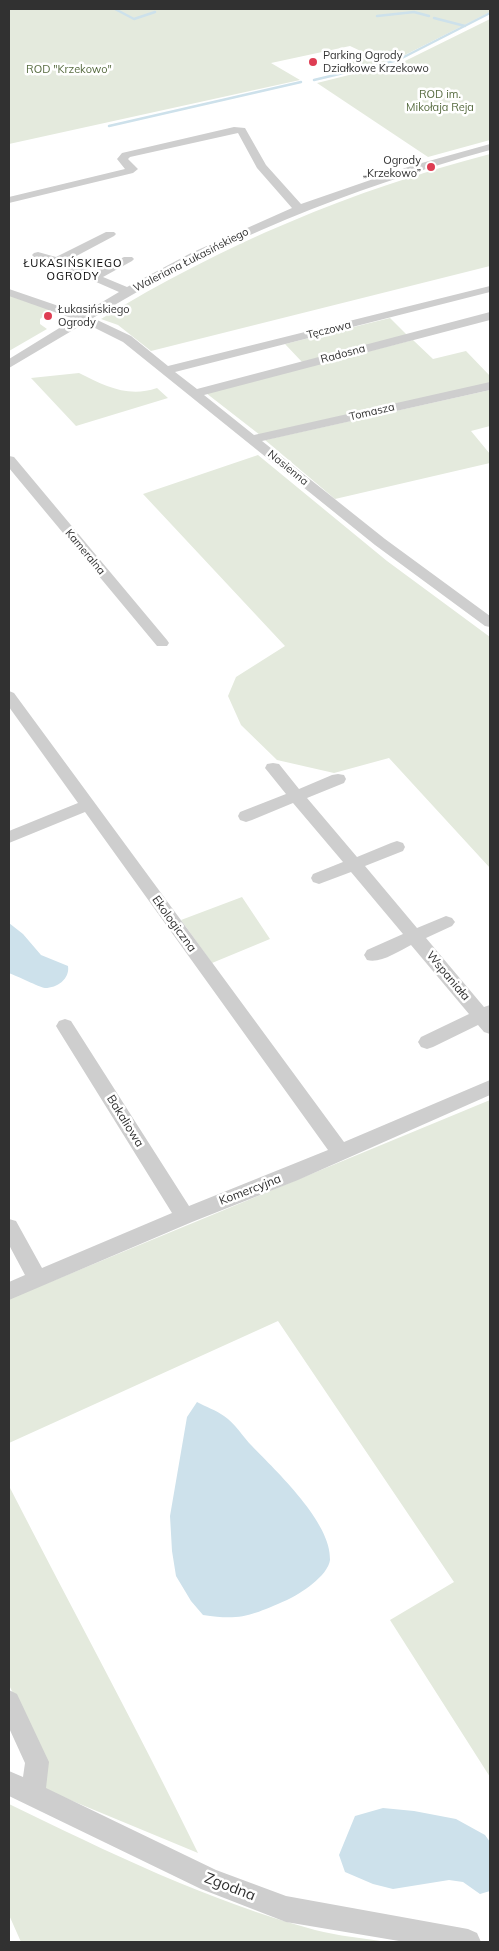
<!DOCTYPE html>
<html>
<head>
<meta charset="utf-8">
<style>
	body { margin:0 }
	#map { position:relative; width:499px; height:1951px; overflow:hidden; background:#fff; font-family:Mulish,sans-serif }
	canvas { display:block }
	.frame { position:absolute; inset:0; border:10px solid #313131; pointer-events:none }
</style>
</head>
<body>
<div id="map">
<canvas width="499" height="1951"></canvas>
<div class="frame"></div>
</div>
<script>
const ctx = document.querySelector('canvas').getContext('2d');
ctx.lineJoin = 'round';
function fill(path, color) { ctx.fillStyle = color; ctx.fill(path, 'evenodd'); }
function strokePath(path, color, width, dash) { ctx.strokeStyle = color; ctx.lineWidth = width; ctx.lineCap = dash ? 'butt' : 'round'; ctx.setLineDash(dash || []); ctx.stroke(path); }
function write(font, color, halo, rows, align = 'center') {
  ctx.font = font + ' Mulish,sans-serif'; ctx.lineWidth = 5; ctx.setLineDash([]); ctx.textBaseline = 'middle'; ctx.strokeStyle = halo; ctx.fillStyle = color; for (const [text, x, y, turn = 0] of rows) {
    ctx.save(); ctx.translate(x, y); ctx.rotate((+turn || 0) * Math.PI / 180); ctx.textAlign = isNaN(turn) ? turn : align; if (halo) ctx.strokeText(text, 0, 0); ctx.fillText(text, 0, 0); ctx.restore();
  }
}
const green = new Path2D(`
	M 9,9 L 490,9 L 490,12 L 393,61 L 361,69 L 347,61 L 365,53 L 350,46 L 271,63 L 300,80 L 9,144 Z
	M 490,19 L 490,140 L 428,157 L 317,83 L 405,61 Z
	M 490,154 L 490,266 L 151,351 L 118,325 L 101,319 C 223,244 353,190 490,154 Z
	M 9,295 L 51,310 L 40,319 L 40,324 L 47,329 L 9,351 Z
	M 390,318 L 407,335 L 302,362 L 285,344 Z
	M 413,340 L 433,359 L 466,351 L 490,376 L 490,385 L 260,435 L 206,393 Z
	M 79,373 C 105,386 128,398 157,388 L 168,398 L 76,426 L 31,378 Z
	M 490,390 L 490,426 L 471,431 L 490,454 L 490,463 L 335,499 L 265,440 Z
	M 258,455 L 387,561 L 490,637 L 490,868 L 389,758 L 334,773 L 277,760 L 241,725 L 228,696 L 236,677 L 285,646 L 143,494 Z
	M 242,897 L 270,939 L 212,963 L 181,920 Z
	M 490,1100 L 490,1777 L 390,1620 L 454,1582 L 278,1321 L 9,1443 L 9,1299 Z
	M 9,1486 C 72,1609 138,1730 198,1853 L 46,1790 L 46,1763 L 9,1685 Z
	M 9,1804 C 108,1852 208,1901 315,1930 C 338,1936 363,1938 386,1942 L 21,1942 L 9,1915 Z`);
const water = new Path2D(`
	M 9,923 L 23,934 L 41,955 L 68,966 C 70,979 57,988 45,988 C 39,987 17,976 9,973 Z
	M 197,1402 C 206,1407 216,1410 224,1416 C 235,1423 243,1437 252,1446 C 276,1471 332,1523 330,1560 C 328,1576 300,1594 287,1600 C 252,1615 242,1621 203,1615 L 191,1601 L 176,1576 L 172,1551 L 170,1516 L 187,1417 Z
	M 383,1808 L 414,1811 L 456,1819 L 485,1835 L 490,1842 L 490,1891 L 480,1894 L 463,1882 L 449,1880 L 393,1889 L 373,1884 L 345,1872 L 339,1855 L 355,1816 Z`);
const stream = new Path2D(`
	M 115,9 L 134,19 L 155,12
	M 377,16 L 414,12 L 429,16
	M 434,18 L 465,26
	M 314,80 L 398,60 L 490,13
	M 109,126 L 301,82`);
const minor = new Path2D(`
	M 234,127 L 245,128 L 266,165 L 301,204 L 411,166 L 490,144 L 490,150 C 347,190 220,240 93,318 L 131,336 L 168,366 L 490,286 L 490,292 L 175,372 L 197,389 L 490,312 L 490,320 L 204,395 L 254,435 L 490,382 L 490,390 L 262,441 L 385,539 L 490,616 L 490,627 L 485,626 L 375,545 L 123,342 L 85,323 L 9,368 L 9,359 L 74,319 L 9,296 L 9,289 L 82,314 L 119,292 L 55,264 L 34,257 L 32,255 L 34,253 L 38,252 L 56,257 L 106,232 L 114,232 L 116,234 L 114,236 L 67,261 L 93,272 L 124,257 L 132,257 L 134,259 L 132,261 L 103,277 L 127,287 L 191,253 L 292,208 L 257,168 L 238,133 L 130,157 L 128,159 L 138,169 L 133,173 L 9,203 L 9,197 L 125,169 L 117,159 L 122,153 Z
	M 9,456 L 14,457 L 167,640 L 169,643 L 167,646 L 157,646 L 9,468 Z
	M 9,691 L 14,693 L 344,1142 L 490,1080 L 490,1095 L 298,1180 L 192,1222 L 9,1300 L 9,1282 L 25,1275 L 9,1245 L 9,1219 L 16,1221 L 42,1268 L 172,1213 L 59,1031 L 56,1026 L 59,1021 L 65,1019 L 71,1021 L 189,1206 L 328,1150 L 85,812 L 9,843 L 9,831 L 78,803 L 9,707 Z
	M 273,763 L 279,764 L 299,789 L 332,775 L 338,774 L 344,775 L 346,779 L 344,783 L 307,798 L 357,857 L 391,843 L 397,841 L 403,843 L 405,847 L 403,851 L 365,866 L 417,928 L 446,916 L 452,918 L 455,922 L 452,926 L 426,938 L 484,1007 L 490,1005 L 490,1034 L 484,1032 L 478,1025 L 433,1047 L 427,1049 L 421,1047 L 418,1042 L 421,1037 L 469,1014 L 411,945 C 399,951 380,964 367,960 L 364,955 L 367,950 L 403,934 L 351,872 L 319,884 L 313,882 L 311,878 L 313,874 L 343,862 L 293,803 L 252,820 L 246,822 L 240,820 L 238,816 L 240,812 L 286,794 L 265,768 L 267,764 Z
	M 9,1690 L 17,1694 L 49,1762 L 46,1788 L 216,1870 L 286,1896 L 468,1929 L 477,1933 L 481,1942 L 405,1942 L 286,1922 L 201,1889 L 9,1796 L 9,1771 L 23,1777 L 25,1763 L 9,1728 Z`);
const markers = [
	[313,62,5,"#de3d53"],
	[431,167,5,"#de3d53"],
	[48,316,5,"#de3d53"]
];
const farPoinames = [
	["Parking Ogrody",323,56],
	["Działkowe Krzekowo",323,69],
	["Ogrody",421,161,"right"],
	["„Krzekowo”",421,174,"right"],
	["Łukasińskiego",58,310],
	["Ogrody",58,323]
];
const farParknames = [
	["ROD \"Krzekowo\"",69,70],
	["ROD im.",440,95],
	["Mikołaja Reja",440,108]
];
const farStreetnames = [
	["Waleriana Łukasińskiego",191,260,-27],
	["Tęczowa",329,330,-14],
	["Radosna",343,354,-15],
	["Tomasza",372,412,-13],
	["Nasienna",288,468,39],
	["Kameralna",85,552,50]
];
const farNeighbourhoodnames = [
	["ŁUKASIŃSKIEGO",73,264],
	["OGRODY",73,277]
];
const streetNames = [
	["Ekologiczna",174,924,54],
	["Wspaniała",448,976,50],
	["Bakaliowa",125,1121,58],
	["Komercyjna",250,1190,-21]
];
const nearStreetnames = [
	["Zgodna",230,1887,21]
];
fill(green, '#e4eadd');
fill(water, '#cde1eb');
strokePath(stream, '#cde1eb', 2.5);
fill(minor, '#cecece');
for (const [x, y, r, color] of markers) { const dot = new Path2D(); dot.arc(x, y, r, 0, 2 * Math.PI); ctx.fillStyle = color; ctx.fill(dot); strokePath(dot, '#fff', 2); }
write('11px', '#313131', '#fff', farPoinames, 'left');
write('11px', '#566b3f', '#fff', farParknames);
write('11px', '#313131', '#fff', farStreetnames);
ctx.letterSpacing = '1px';
write('11px', '#000', '#fff', farNeighbourhoodnames);
ctx.letterSpacing = '0px';
write('12px', '#313131', '#fff', streetNames);
write('15px', '#313131', '#fff', nearStreetnames);
</script>
</body>
</html>
